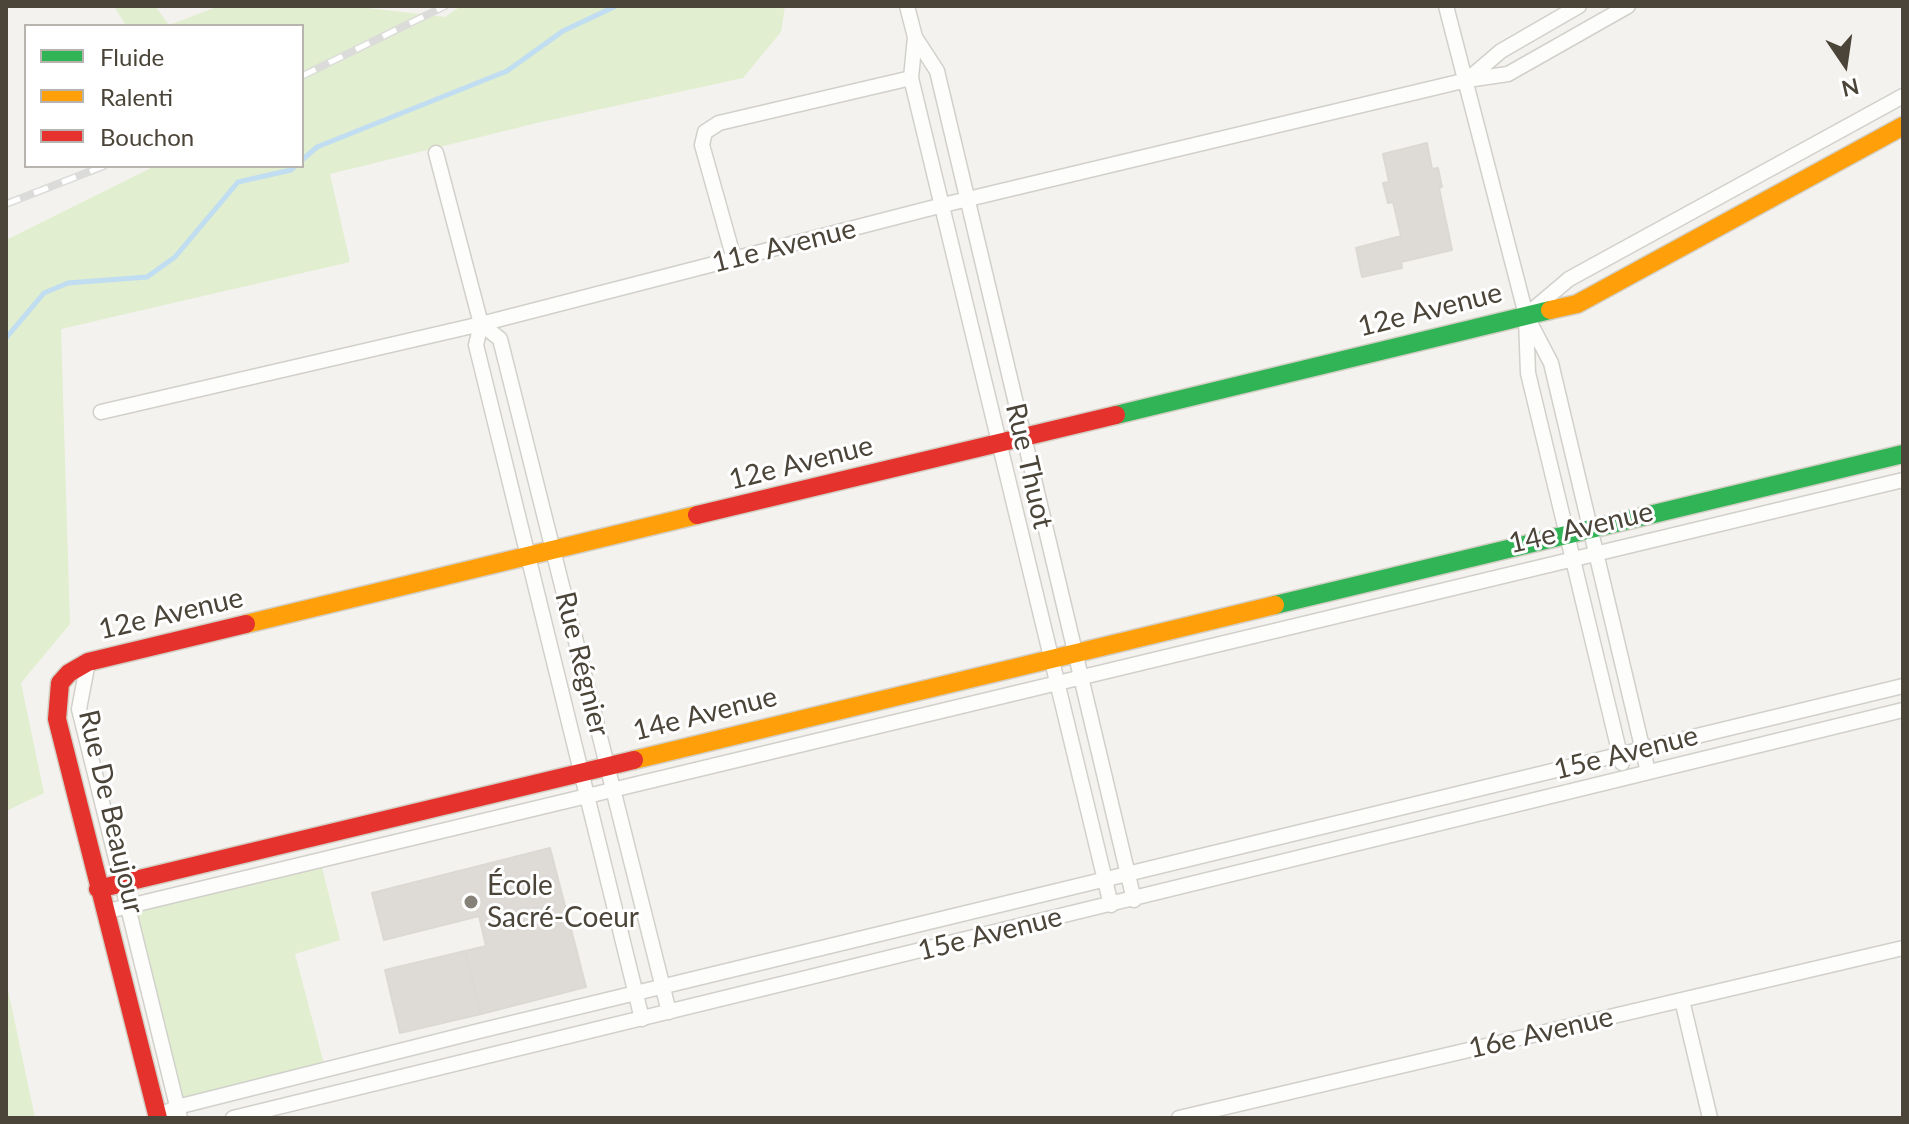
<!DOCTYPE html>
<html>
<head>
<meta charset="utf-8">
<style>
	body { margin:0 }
	#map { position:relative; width:1909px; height:1124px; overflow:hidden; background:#f4f2ee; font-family:Lato,sans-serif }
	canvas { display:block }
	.frame { position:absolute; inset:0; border:8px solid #4b4439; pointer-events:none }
	.legend { position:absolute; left:24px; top:24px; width:280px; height:144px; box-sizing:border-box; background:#fff; border:2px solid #b7b4b0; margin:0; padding:10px 14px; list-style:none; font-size:24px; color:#4b4439 }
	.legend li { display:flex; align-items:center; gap:16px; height:40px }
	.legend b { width:40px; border:2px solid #b7b4b0 }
	.north { position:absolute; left:1805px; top:24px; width:80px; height:80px; -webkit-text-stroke:6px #fff; paint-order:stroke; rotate:167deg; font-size:22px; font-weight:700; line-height:32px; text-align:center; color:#4b4439 }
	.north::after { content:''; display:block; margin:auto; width:28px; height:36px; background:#4b4439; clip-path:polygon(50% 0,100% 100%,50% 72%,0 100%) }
</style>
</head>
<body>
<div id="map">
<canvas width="1909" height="1124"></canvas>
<div class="frame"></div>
<ul class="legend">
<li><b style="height:10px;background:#30b455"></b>Fluide</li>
<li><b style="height:10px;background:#ff9f0a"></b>Ralenti</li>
<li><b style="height:10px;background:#e5322d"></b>Bouchon</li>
</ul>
<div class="north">N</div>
</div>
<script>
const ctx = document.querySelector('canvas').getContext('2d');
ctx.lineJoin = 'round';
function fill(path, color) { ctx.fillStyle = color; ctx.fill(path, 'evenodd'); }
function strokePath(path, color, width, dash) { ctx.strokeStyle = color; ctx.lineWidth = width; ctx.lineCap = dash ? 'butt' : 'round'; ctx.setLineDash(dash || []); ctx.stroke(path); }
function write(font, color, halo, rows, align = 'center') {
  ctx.font = font + ' Lato,sans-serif'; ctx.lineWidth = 6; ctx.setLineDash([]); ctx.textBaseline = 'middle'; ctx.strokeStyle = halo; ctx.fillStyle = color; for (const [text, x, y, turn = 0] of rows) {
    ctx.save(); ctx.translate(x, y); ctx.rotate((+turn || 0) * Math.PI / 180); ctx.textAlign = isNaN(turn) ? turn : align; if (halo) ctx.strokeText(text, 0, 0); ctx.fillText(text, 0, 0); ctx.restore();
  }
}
const green = new Path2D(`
	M 114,6 L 155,6 L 169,25 L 219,6 L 350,6 L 445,17 L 461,6 L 785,6 L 781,32 L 743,78 L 537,123 L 330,174 L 350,262 L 61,329 L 70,624 L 21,683 L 44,793 L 6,811 L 6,240 L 155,166 L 302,166 L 302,26 L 126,26 Z
	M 321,863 L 340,940 L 295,954 L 324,1064 L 178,1106 L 126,907 Z
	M 6,980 L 35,1118 L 6,1118 Z`);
const stream = new Path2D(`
	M 302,160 L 317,147 L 507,71 L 563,31 L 616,6
	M 6,338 L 44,293 L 68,283 L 147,277 L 175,257 L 238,182 L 291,170 L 295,166`);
const building = new Path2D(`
	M 1427,143 L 1432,169 L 1438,168 L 1442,187 L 1439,188 L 1452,250 L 1401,262 L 1402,268 L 1362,277 L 1356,248 L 1401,236 L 1393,202 L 1388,203 L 1383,183 L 1389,182 L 1383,154 Z
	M 550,848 L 586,987 L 481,1014 L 465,951 L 486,946 L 479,916 L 384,940 L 372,893 Z
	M 465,951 L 481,1014 L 400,1033 L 385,970 Z`);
const street = new Path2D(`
	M 907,6 L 915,37 L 937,71 L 1134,900
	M 1446,6 L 1526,315 L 1551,363 L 1648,772
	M 915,37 L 911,78 L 1111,905
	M 1467,80 L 1501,51 L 1579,6
	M 436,153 L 481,324 L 476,345 L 642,1019
	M 734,259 L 702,145 L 705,132 L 719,123 L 911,78
	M 1530,312 L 1569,279 L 1903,96
	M 1526,319 L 1528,373 L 1622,763
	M 481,324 L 500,339 L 669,1012
	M 101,412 L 481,324 L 943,205 L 1467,80 L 1508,74 L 1628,6
	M 88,662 L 79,709 L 180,1118
	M 104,912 L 1903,480
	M 1682,1000 L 1710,1118
	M 155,1118 L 177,1107 L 479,1031 L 1903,686
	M 233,1118 L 1903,710
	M 1179,1118 L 1903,948`);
const fast = new Path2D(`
	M 1116,415 L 1550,310
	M 1275,605 L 1903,454`);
const slow = new Path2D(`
	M 1550,310 L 1577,304 L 1903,126
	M 246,624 L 697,515
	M 634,760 L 1275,605`);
const jam = new Path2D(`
	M 697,515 L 1116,415
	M 98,889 L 634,760
	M 158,1118 L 57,719 L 60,683 L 69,673 L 88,662 L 246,624`);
const rail = new Path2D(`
	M 302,76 L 445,6
	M 6,204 L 104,166`);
const markers = [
	[471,902,8,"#868178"]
];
const streetNames = [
	["11e Avenue",784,246,-14],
	["12e Avenue",1430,310,-14],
	["12e Avenue",801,463,-14],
	["Rue Thuot",1029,466,77],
	["14e Avenue",1581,528,-13],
	["12e Avenue",171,614,-13],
	["Rue Régnier",582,664,76],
	["14e Avenue",705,714,-14],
	["15e Avenue",1626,753,-14],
	["Rue De Beaujour",111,812,77],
	["15e Avenue",990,934,-14],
	["16e Avenue",1541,1033,-13]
];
const poiNames = [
	["École",487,886],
	["Sacré-Coeur",487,918]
];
fill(green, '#e1eecf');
strokePath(stream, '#c0ddf1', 5);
fill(building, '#dedbd6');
strokePath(building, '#dcd9d4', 2);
strokePath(street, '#d2d0cb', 17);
strokePath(fast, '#d3cfc5', 21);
strokePath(slow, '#d3cfc5', 21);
strokePath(jam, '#d3cfc5', 21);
strokePath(street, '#fdfdfc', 14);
strokePath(fast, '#30b455', 18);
strokePath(slow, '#ff9f0a', 18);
strokePath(jam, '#e5322d', 18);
strokePath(rail, '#dbdbda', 8);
strokePath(rail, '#fff', 5, [15]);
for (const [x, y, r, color] of markers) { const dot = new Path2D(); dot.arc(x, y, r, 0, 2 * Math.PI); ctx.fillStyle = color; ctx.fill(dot); strokePath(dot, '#fff', 3); }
write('28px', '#4b4439', '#fff', streetNames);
write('28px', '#4b4439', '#fff', poiNames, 'left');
</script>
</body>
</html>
